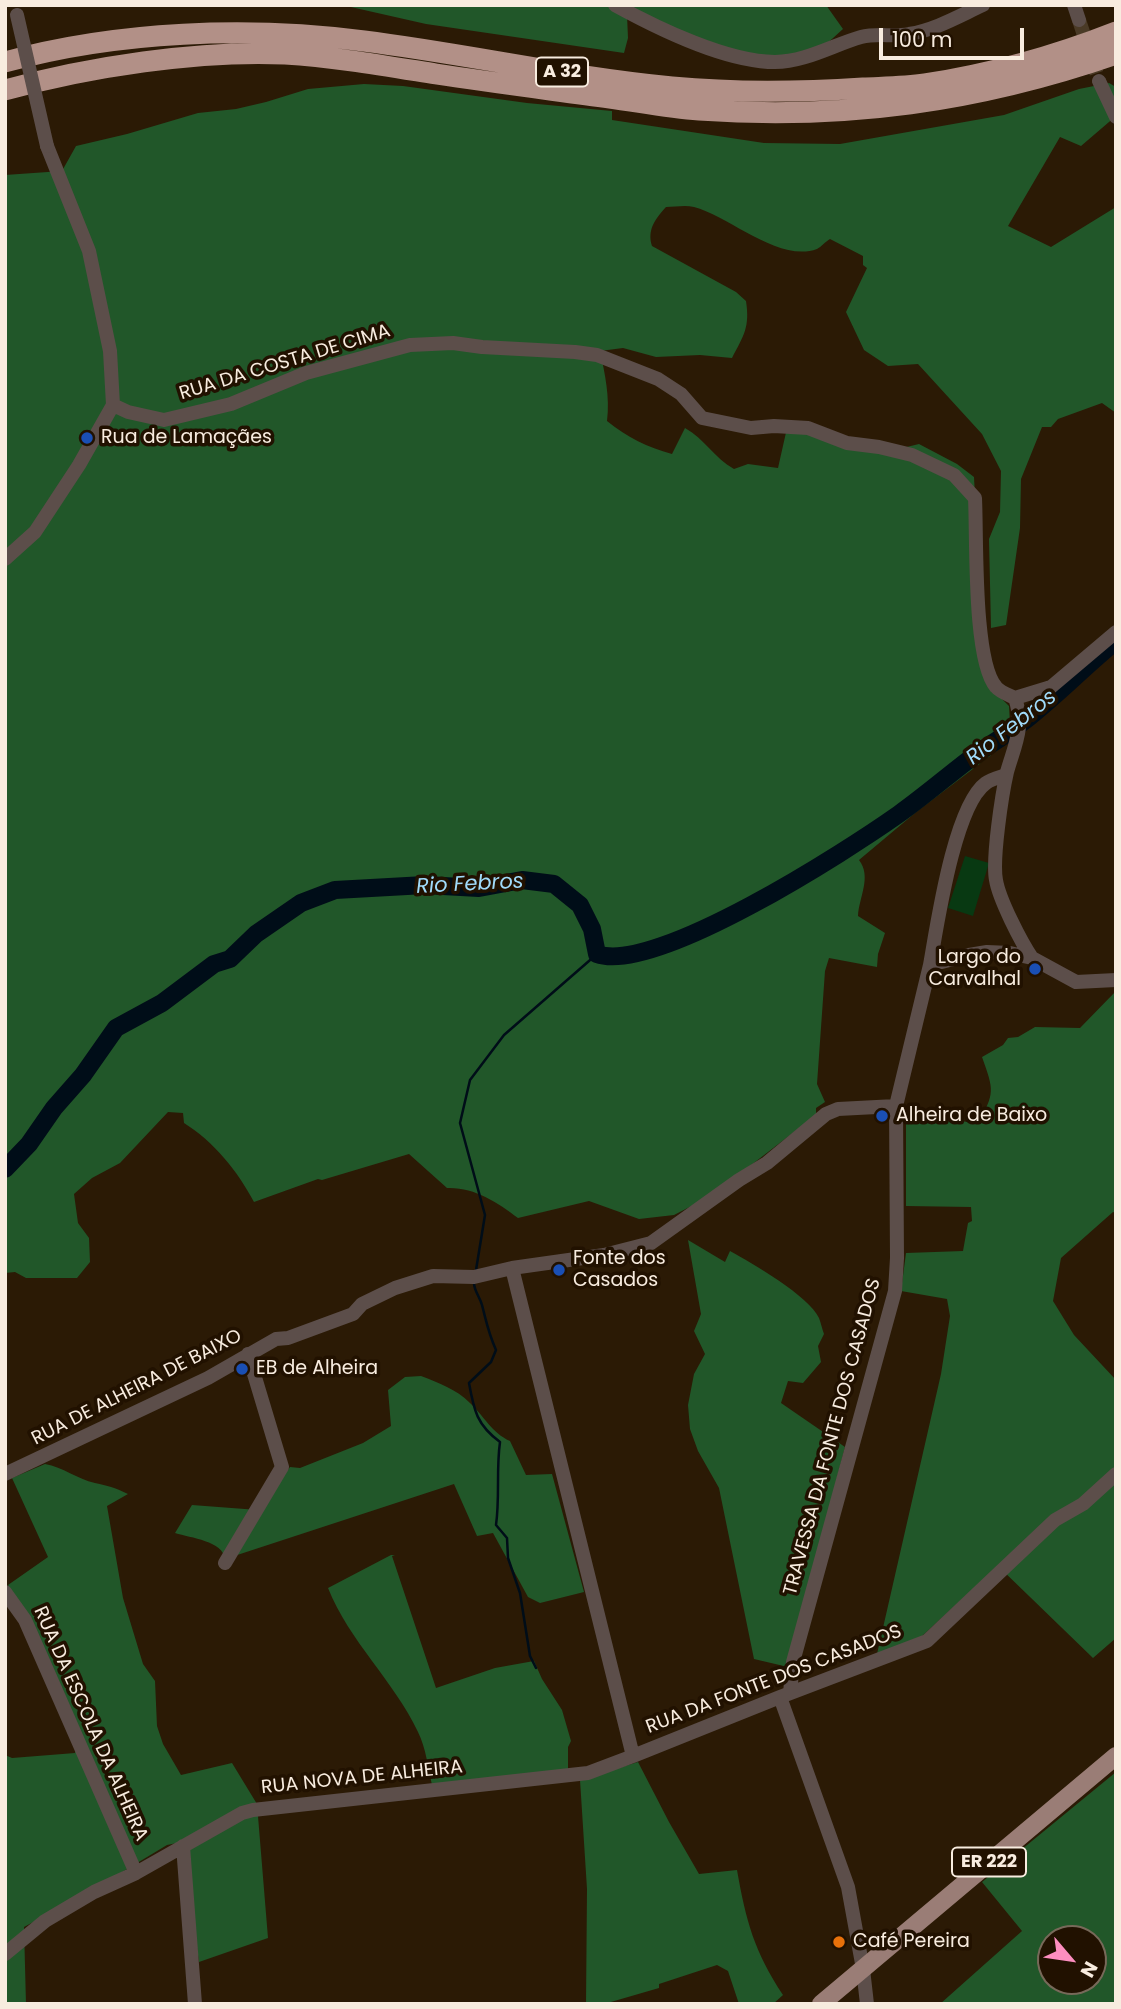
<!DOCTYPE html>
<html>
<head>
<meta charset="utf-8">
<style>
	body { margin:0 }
	#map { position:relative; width:1121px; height:2009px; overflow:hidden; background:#2b1a05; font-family:Poppins,sans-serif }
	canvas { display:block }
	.frame { position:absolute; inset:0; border:7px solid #f8ecdf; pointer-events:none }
	.north { position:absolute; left:1037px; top:1925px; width:70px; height:70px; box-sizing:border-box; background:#211100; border:2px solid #776959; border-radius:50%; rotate:119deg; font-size:19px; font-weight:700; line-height:28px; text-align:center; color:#f8ecdf }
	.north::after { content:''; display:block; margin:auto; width:24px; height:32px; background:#fd8ec0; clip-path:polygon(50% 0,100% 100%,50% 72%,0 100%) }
	.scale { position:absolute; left:879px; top:28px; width:145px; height:32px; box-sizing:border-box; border:4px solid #f8ecdf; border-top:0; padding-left:9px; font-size:21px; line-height:24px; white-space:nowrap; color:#f8ecdf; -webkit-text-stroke:5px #211100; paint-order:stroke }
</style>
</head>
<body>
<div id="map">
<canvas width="1121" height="2009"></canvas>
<div class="frame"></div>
<div class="north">N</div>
<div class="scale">100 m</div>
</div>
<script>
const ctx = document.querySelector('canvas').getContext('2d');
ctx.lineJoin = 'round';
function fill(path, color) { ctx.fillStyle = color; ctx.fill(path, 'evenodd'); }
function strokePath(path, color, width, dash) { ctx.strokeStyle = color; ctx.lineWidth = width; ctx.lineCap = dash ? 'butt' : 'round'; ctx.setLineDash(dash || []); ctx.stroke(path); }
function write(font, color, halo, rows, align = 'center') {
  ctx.font = font + ' Poppins,sans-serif'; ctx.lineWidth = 7; ctx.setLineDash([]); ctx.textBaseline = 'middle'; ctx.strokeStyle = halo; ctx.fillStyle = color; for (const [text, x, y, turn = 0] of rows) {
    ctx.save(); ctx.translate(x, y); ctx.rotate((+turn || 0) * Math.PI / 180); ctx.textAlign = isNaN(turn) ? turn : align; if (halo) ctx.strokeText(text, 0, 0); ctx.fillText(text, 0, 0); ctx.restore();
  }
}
const green = new Path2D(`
	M 965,856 L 989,863 L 973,916 L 948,908 Z`);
const forest = new Path2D(`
	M 342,5 L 826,5 L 843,29 L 822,48 L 752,62 L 627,15 L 628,38 L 624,53 L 426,24 Z
	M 1109,83 L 1116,87 L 1116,116 L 1081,146 L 1060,137 L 1008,226 L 1051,247 L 1116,207 L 1116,413 L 1102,403 L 1058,419 L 1051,427 L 1042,427 L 1021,479 L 1020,528 L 1006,625 L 991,628 L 989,539 L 1000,512 L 1001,471 L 982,434 L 918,364 L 888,366 L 864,350 L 846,312 L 867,268 L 863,265 L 863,256 L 830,239 C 826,241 821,247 817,249 C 779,263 729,216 694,207 C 685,205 675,207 666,207 C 655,219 647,230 652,246 L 736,292 L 746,301 C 750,327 744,335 732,358 L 700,355 L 656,357 L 623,348 L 600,351 C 605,374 610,397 607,421 C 628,438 647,447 672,454 L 685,428 C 705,439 714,458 734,469 L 748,464 L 778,468 L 787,428 L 890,451 L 919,444 L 957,464 L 974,477 L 981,610 L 999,696 L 1009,706 L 1011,740 L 915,813 L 859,860 C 872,877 859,897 858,916 L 885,933 L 878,954 L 877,967 L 829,958 L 825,971 L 817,1084 L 825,1102 L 816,1108 L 816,1115 L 711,1196 L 674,1215 L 639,1219 L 589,1201 L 518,1218 C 497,1202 474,1187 447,1188 L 409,1154 L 322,1180 L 318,1179 L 254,1202 C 237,1170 214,1142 184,1123 L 183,1113 L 168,1112 L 120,1163 L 92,1178 L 74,1194 L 78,1223 L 89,1238 L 90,1262 L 77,1278 L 26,1278 L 15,1272 L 5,1273 L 5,175 L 62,171 L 76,146 L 127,134 L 198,113 L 236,109 L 266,102 L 308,89 L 364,84 L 403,86 L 527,103 L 612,111 L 612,120 L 764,143 L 840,144 L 1004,115 L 1079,89 Z
	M 1116,991 L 1116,1213 L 1113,1212 L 1061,1258 L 1053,1301 L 1074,1335 L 1116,1380 L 1116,1638 L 1093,1658 L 998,1566 L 921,1637 L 877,1654 L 941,1374 L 950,1316 L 947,1299 L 901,1291 L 906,1253 L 963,1251 L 968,1223 L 972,1221 L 971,1207 L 906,1206 L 906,1120 L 918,1113 L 978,1124 C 995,1092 994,1091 982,1057 L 1003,1045 L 1008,1038 L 1018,1037 L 1035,1027 L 1080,1028 Z
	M 688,1240 L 725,1262 L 730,1251 C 752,1263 809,1296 819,1318 C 821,1323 822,1329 824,1334 L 818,1346 L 821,1362 L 803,1383 L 788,1381 L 781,1403 L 845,1447 L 788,1667 L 754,1659 L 719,1488 L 698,1451 L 690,1429 L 688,1405 L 694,1374 L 705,1354 L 694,1331 L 701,1314 Z
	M 421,1376 C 439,1383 456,1389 470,1403 C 484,1416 492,1433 510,1441 L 526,1475 L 552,1474 L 584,1592 L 540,1603 L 528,1597 L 493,1533 L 477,1536 L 454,1484 L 225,1559 C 223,1541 191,1538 175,1533 L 192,1505 L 258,1510 L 290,1467 L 300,1468 L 363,1443 L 391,1426 L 388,1390 L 405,1377 Z
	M 45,1464 C 63,1467 77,1479 95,1483 C 108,1486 114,1487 128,1494 L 107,1506 L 123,1598 L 143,1664 L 155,1681 L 157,1726 L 163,1744 L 181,1775 L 232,1763 L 257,1804 L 268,1938 L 199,1962 L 182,1842 L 167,1845 L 84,1895 L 24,1927 L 26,2004 L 5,2004 L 5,1755 L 12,1758 L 75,1753 L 79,1731 L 8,1585 L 48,1557 L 12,1478 Z
	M 391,1555 L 395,1555 L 392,1556 L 436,1688 L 495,1668 L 534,1661 L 542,1679 L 562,1710 L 571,1741 L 568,1747 L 568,1773 L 432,1785 C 428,1768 426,1748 418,1732 C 394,1681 349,1641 328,1588 Z
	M 638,1762 L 669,1822 L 699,1874 L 737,1870 C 746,1921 754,1951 783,1995 L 773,2004 L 739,2004 L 728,1971 L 717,1965 L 659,1984 L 659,1988 L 604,2004 L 586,2004 L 587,1889 L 580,1780 Z
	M 1116,1772 L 1116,2004 L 940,2004 L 1022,1931 L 982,1882 ZM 1051,1939 L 1093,1939 L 1093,1981 L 1051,1981 Z`);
const stream = new Path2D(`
	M 476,1270 L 485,1215 L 460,1123 L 470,1080 L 504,1035 L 597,954
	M 474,1283 C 474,1291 480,1297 482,1305 C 487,1324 488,1332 496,1350 L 491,1362 L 469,1383 C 474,1411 477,1425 500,1442 C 496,1470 500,1497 496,1525 L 507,1538 L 508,1558 L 520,1593 L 530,1656 L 536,1668`);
const river = new Path2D(`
	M 5,1169 L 29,1144 L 54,1108 L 83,1075 L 116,1028 L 162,1003 L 214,964 L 230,959 L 256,934 L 301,903 L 335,890 L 425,885 L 479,888 L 522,880 L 554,884 L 580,905 L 592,929 L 597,954 C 655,975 848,850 899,814 C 927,794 952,772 979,752 C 994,742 1009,733 1023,722 C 1054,698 1081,670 1111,645`);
const minorTunnel = new Path2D(`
	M 1079,20 L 1099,81`);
const minor = new Path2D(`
	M 615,5 C 657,28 727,62 775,62 C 805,62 833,45 861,37 C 876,33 894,37 909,34 C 935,30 959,16 983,5
	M 1074,5 L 1079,20
	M 1099,81 L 1116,117
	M 113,405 L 128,412 L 164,420 L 231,404 L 306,373 L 410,345 L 453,343 L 482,347 L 575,352 L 597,355 L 658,379 L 681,394 L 702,418 L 751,428 L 774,426 L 808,428 L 847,443 L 879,447 L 912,455 L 954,475 L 975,498 C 977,537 973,661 996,687 C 1000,692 1009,695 1015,698 L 1051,687 L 1116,632
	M 5,559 L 35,532 L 79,465 L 113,405 L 110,351 L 89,251 L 47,146
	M 1015,698 C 1025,727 1015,744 1007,772 C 1002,794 992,859 996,880 C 999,899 1021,942 1032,958
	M 930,965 C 937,926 954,806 986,783 C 991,779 1000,777 1006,775
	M 512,1268 L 633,1756 L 780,1697 L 927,1641 L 1055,1520 L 1083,1504 L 1116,1474
	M 5,1474 L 208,1378 L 276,1339 L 288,1338 L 353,1314 L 362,1304 L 395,1288 L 433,1276 L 474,1277 L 512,1268 L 604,1255 L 651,1243 L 739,1180 L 767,1163 L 826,1114 L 838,1109 L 896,1106
	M 225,1563 L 282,1467 L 248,1354
	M 5,1592 L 25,1620 L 136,1873
	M 790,1693 L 793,1662 L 895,1291 L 897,1258 L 896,1106 L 930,965 L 969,955 L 987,952 L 1010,953 L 1032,958 L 1076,982 L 1116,980
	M 780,1697 L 848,1887 L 863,1969 L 867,2004
	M 183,1846 L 195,2004
	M 5,1954 L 45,1921 L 94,1892 L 136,1873 L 242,1813 L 253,1810 L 588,1773 L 633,1756`);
const major = new Path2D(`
	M 821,2004 L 1116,1756`);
const highway = new Path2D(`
	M 5,62 C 117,31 249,26 364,41 C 467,54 568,77 672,87 C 735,93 800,92 863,88 C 884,87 905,87 925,84 C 990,74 1055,56 1116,32
	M 5,90 C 88,67 199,50 285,54 C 335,57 386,66 436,74 C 494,83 552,90 610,98 C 639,102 669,108 699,110 C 846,120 977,102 1116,54`);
const minorBridge = new Path2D(`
	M 17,15 L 47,146`);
const markers = [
	[87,438,7,"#1a4fb4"],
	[1035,969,7,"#1a4fb4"],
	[882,1116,7,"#1a4fb4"],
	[559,1270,7,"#1a4fb4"],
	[242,1369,7,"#1a4fb4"],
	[839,1942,7,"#e8710a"]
];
const shields = [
	[562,72,52],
	[989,1862,74]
];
const shieldNames = [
	["A 32",562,72],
	["ER 222",989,1862]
];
const streetNames = [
	["RUA DA COSTA DE CIMA",285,363,-17],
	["RUA DE ALHEIRA DE BAIXO",137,1388,-27],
	["TRAVESSA DA FONTE DOS CASADOS",833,1437,-75],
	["RUA DA FONTE DOS CASADOS",774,1680,-21],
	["RUA DA ESCOLA DA ALHEIRA",90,1724,66],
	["RUA NOVA DE ALHEIRA",362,1778,-6]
];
const poiNames = [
	["Rua de Lamaçães",101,438],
	["Largo do",1021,958,"right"],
	["Carvalhal",1021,980,"right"],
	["Alheira de Baixo",896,1116],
	["Fonte dos",573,1259],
	["Casados",573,1281],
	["EB de Alheira",256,1369],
	["Café Pereira",853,1942]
];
const waterNames = [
	["Rio Febros",1012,728,-38],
	["Rio Febros",470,885,-3]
];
fill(green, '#083912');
fill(forest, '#215729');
strokePath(stream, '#000d18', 2.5);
strokePath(river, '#000d18', 18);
strokePath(minorTunnel, '#4a3a26', 14, [14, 7]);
strokePath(minor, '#5c4e4a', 14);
strokePath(major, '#9a7d76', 18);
strokePath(highway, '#b29087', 21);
strokePath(minorBridge, '#5c4e4a', 14);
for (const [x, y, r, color] of markers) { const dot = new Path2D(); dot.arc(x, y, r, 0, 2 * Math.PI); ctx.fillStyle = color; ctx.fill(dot); strokePath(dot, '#211100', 2.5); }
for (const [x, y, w] of shields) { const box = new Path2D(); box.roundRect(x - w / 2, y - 14.5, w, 29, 5); ctx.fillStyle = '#211100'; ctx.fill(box); strokePath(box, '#f8ecdf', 2); }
write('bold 18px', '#f8ecdf', null, shieldNames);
write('19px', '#f8ecdf', '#211100', streetNames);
write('19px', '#f8ecdf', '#211100', poiNames, 'left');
write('italic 21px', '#a0dbfa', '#211100', waterNames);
</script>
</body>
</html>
